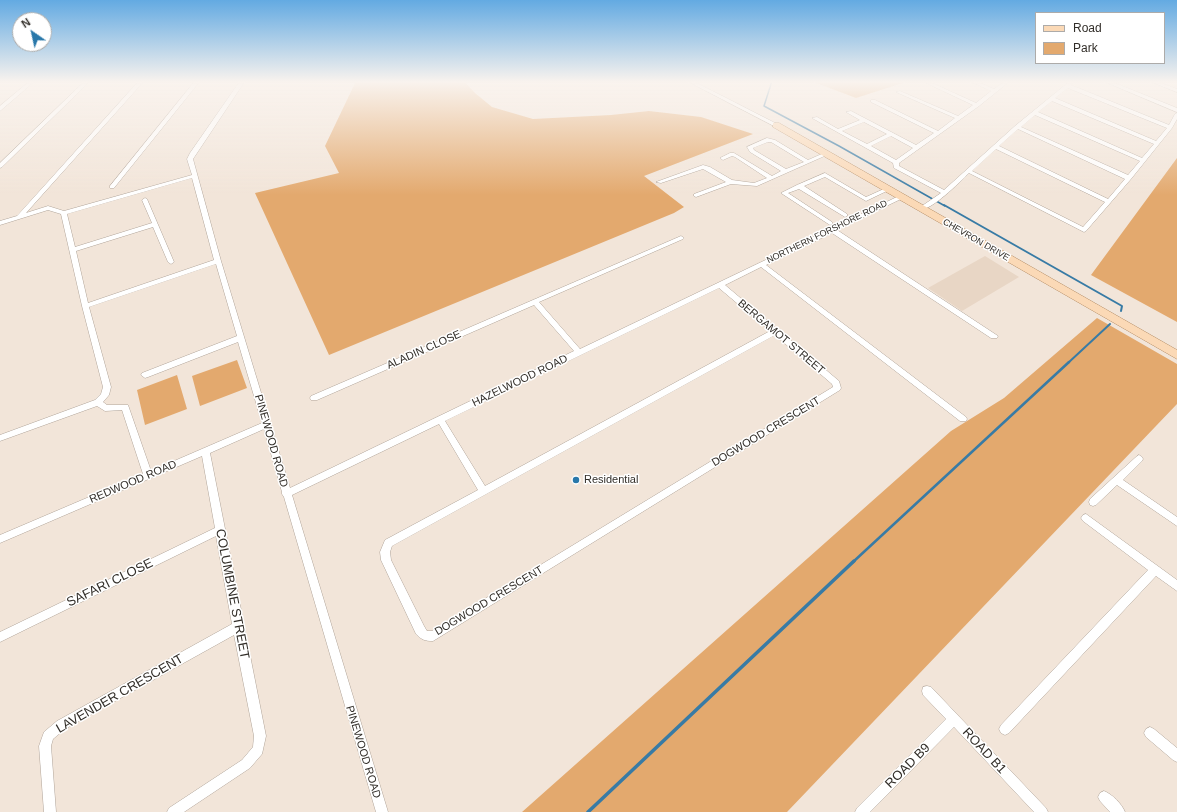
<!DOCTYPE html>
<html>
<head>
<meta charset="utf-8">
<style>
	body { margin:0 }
	#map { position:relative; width:1177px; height:812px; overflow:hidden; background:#f2e5d9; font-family:Arial,sans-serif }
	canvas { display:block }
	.legend { position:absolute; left:1035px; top:12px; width:130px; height:52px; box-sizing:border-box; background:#fff; border:1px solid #adaba9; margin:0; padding:5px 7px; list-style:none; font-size:12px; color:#322e29 }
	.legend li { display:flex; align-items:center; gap:8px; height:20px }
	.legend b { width:20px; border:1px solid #adaba9 }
	.north { position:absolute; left:12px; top:12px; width:40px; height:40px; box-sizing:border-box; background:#fff; border:1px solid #adaba9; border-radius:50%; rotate:326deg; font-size:11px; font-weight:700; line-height:16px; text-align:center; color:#322e29 }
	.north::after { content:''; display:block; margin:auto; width:14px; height:18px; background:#2978aa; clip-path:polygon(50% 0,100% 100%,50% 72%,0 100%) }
</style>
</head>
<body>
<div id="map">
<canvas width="1177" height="812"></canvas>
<ul class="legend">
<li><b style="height:5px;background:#fbd9b6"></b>Road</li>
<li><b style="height:11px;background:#e3a96e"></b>Park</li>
</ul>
<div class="north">N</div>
</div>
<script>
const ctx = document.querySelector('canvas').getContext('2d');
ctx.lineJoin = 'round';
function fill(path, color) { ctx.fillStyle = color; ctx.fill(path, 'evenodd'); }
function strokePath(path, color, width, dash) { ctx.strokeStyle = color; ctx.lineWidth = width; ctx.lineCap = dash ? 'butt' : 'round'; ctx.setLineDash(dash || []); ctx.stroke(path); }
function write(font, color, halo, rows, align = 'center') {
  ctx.font = font + ' Arial,sans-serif'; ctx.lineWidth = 3; ctx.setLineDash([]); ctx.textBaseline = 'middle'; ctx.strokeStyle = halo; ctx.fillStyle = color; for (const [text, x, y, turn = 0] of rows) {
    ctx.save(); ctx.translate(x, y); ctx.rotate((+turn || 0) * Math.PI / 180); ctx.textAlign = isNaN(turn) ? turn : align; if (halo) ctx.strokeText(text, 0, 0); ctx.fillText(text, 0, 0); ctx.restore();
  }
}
const built = new Path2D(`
	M 985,256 L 1019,277 L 962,311 L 928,288 Z`);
const green = new Path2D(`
	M 356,81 L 464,81 L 475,93 L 492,107 L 533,119 L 611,115 L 649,111 L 701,117 L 753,134 L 644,176 L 684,207 L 674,213 L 329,355 L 255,193 L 339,173 L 325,146 Z
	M 811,81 L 909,81 L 856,98 Z
	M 1177,158 L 1177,322 L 1091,275 Z
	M 1097,318 L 1177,364 L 1177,404 L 787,812 L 522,812 L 951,431 L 1004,398 Z
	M 237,360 L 247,388 L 200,406 L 192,376 Z
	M 177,375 L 187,409 L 145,425 L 137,390 Z`);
const streamFar3 = new Path2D(`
	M 772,81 L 764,106 L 839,146 L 945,206`);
const streamFar2 = new Path2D(`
	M 944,205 L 1122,306 L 1121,311
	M 1068,363 L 1110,324`);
const streamFar1 = new Path2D(`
	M 853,562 L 1069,362`);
const stream = new Path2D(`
	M 588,812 L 854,561`);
const minor = new Path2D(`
	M 30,81 L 35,81 L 0,111 L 0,106 Z
	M 85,81 L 90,81 L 2,167 L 0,168 L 0,163 Z
	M 139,81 L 144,81 L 26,213 L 48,206 L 64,211 L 192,175 L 187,159 L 190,153 L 240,81 L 245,81 L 193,159 L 221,261 L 290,488 L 574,351 L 534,305 L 317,400 L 311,400 L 310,398 L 311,396 L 681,236 L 684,238 L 683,239 L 539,302 L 580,349 L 901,195 L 904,197 L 903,198 L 837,230 L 998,336 L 997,338 L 991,338 L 832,233 L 766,265 L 966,417 L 967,419 L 966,421 L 960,421 L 761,267 L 725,285 L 839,381 L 841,388 L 840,390 L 433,641 C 425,641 422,640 416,634 L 381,560 L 380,552 L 385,540 L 478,490 L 439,424 L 292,495 L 388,812 L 376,812 L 284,497 L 282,494 L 282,492 L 264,429 L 210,453 L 266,736 L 262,754 L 250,768 L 184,812 L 167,812 L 169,808 L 242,760 L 253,747 L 254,736 L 234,635 L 65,729 L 53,739 L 51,746 L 56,812 L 44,812 L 39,746 L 44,732 L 57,721 L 232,624 L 216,536 L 0,642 L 0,632 L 215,528 L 202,456 L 0,543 L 0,535 L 143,474 L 122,410 L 105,411 L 97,406 L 0,441 L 0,435 L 95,400 L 101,394 L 103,387 L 82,306 L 61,214 L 48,210 L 0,225 L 0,221 L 17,216 ZM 192,178 L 214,260 L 88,303 L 76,251 L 153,227 L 168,262 L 171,264 L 174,262 L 147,199 L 145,198 L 142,200 L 152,223 L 75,247 L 67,214 ZM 216,264 L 237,336 L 142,373 L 141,375 L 145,378 L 148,377 L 238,342 L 262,423 L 151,471 L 128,405 L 107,405 L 103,402 L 109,395 L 111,387 L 89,307 ZM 719,288 L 770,331 L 485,486 L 445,421 ZM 775,335 L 832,384 L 833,387 L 432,631 L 427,631 L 424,626 L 391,560 L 390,552 L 392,546 Z
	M 195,81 L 200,81 L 114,188 L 110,188 L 110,186 Z
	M 687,81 L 693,81 L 779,125 L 774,126 Z
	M 969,81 L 976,81 L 994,89 L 1005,81 L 1010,81 L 979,106 L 899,163 L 899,166 L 944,190 L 1015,126 L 1070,81 L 1075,81 L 1071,85 L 1169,125 L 1175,114 L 1177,113 L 1177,119 L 1172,128 L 1131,179 L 1086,231 L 1084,232 L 969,173 C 960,182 931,211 919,210 L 919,208 L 941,193 L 894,168 L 893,163 L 812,118 L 817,117 L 838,129 L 860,120 L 846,112 L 851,111 L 916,145 L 934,133 L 871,102 L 871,100 L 875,100 L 938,131 L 955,118 L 896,92 L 900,91 L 958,116 L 973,105 L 926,83 L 930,82 L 976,103 L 991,91 ZM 1068,88 L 1167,128 L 1156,141 L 1055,98 ZM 1052,101 L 1154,144 L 1142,158 L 1038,112 ZM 1035,115 L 1140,161 L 1128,175 L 1021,127 ZM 864,122 L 887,134 L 867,144 L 842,131 ZM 1018,129 L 1125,179 L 1108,199 L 999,146 ZM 891,136 L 913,148 L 896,160 L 871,146 ZM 996,149 L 1105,202 L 1083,227 L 972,171 Z
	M 1103,81 L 1110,81 L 1177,108 L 1177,112 Z
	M 1149,81 L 1156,81 L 1177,89 L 1177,92 Z
	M 767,138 L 775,140 L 808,160 L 824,153 L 829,154 L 757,186 L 731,184 L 696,197 L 694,196 L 694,194 L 726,182 L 703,169 L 661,183 L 656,182 L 703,165 L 710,167 L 732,180 L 754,183 L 767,178 L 735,157 L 732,156 L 723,160 L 720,158 L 730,153 L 734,153 L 772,176 L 781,171 L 750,152 L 747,147 ZM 768,142 L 771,142 L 804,162 L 786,169 L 754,150 L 753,148 Z
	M 825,173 L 866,197 L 886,188 L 891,189 L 866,201 L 825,177 L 804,186 L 847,214 L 847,216 L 845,217 L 799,189 L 788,193 L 832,222 L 832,224 L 830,225 L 781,193 L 797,185 Z
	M 1139,455 L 1142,457 L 1143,459 L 1142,461 L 1123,480 L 1177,517 L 1177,526 L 1117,485 L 1096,505 L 1093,506 L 1090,505 L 1089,502 L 1090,499 L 1136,457 Z
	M 1086,514 L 1177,580 L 1177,591 L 1156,576 L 1009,733 L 1005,735 L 1001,733 L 999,729 L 1001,725 L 1148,570 L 1083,521 L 1081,518 L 1083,515 Z
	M 927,686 L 931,687 L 1046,808 L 1048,812 L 1034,812 L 954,727 L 870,812 L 855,812 L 857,808 L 946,719 L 923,695 L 922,691 L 923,687 Z
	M 1150,727 L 1154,729 L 1177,748 L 1177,762 L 1173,760 L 1146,737 L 1144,733 L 1146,729 Z
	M 1104,791 C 1112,794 1122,804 1125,812 L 1110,812 L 1100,801 L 1098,797 L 1100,793 Z`);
const major = new Path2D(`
	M 773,123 L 779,123 L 1177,350 L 1177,359 L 773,127 Z`);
const markers = [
	[576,480,4,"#2978aa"]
];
const farStreetnames = [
	["NORTHERN FORSHORE ROAD",827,232,-26],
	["CHEVRON DRIVE",976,240,30]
];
const streetNames = [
	["BERGAMOT STREET",781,337,40],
	["ALADIN CLOSE",424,350,-24],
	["HAZELWOOD ROAD",520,381,-26],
	["DOGWOOD CRESCENT",766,432,-31],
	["PINEWOOD ROAD",271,441,74],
	["REDWOOD ROAD",133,482,-23],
	["DOGWOOD CRESCENT",489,601,-31],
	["PINEWOOD ROAD",363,752,73]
];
const poiNames = [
	["Residential",584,480]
];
const nearStreetnames = [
	["SAFARI CLOSE",110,583,-26],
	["COLUMBINE STREET",232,594,79],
	["LAVENDER CRESCENT",120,694,-30],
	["ROAD B1",984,751,47],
	["ROAD B9",908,766,-45]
];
fill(built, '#e8d6c5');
fill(green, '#e3a96e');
strokePath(streamFar3, '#387ba5', 1.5);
strokePath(streamFar2, '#387ba5', 2);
strokePath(streamFar1, '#387ba5', 2.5);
strokePath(stream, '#387ba5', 3.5);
strokePath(minor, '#b0a499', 1);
strokePath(major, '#b38c65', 1);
fill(minor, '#fff');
fill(major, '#fbd9b6');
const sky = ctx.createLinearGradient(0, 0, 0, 195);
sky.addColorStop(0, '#63aae2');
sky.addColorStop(0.42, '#f9f3ee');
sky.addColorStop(1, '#f9f3ee00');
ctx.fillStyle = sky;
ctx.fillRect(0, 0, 1177, 195);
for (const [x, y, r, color] of markers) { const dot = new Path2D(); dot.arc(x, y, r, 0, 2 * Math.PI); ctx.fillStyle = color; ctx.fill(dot); strokePath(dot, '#fff', 1.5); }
write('9px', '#322e29', '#fff', farStreetnames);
write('11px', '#322e29', '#fff', streetNames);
write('11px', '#322e29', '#fff', poiNames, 'left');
write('13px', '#322e29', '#fff', nearStreetnames);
</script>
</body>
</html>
